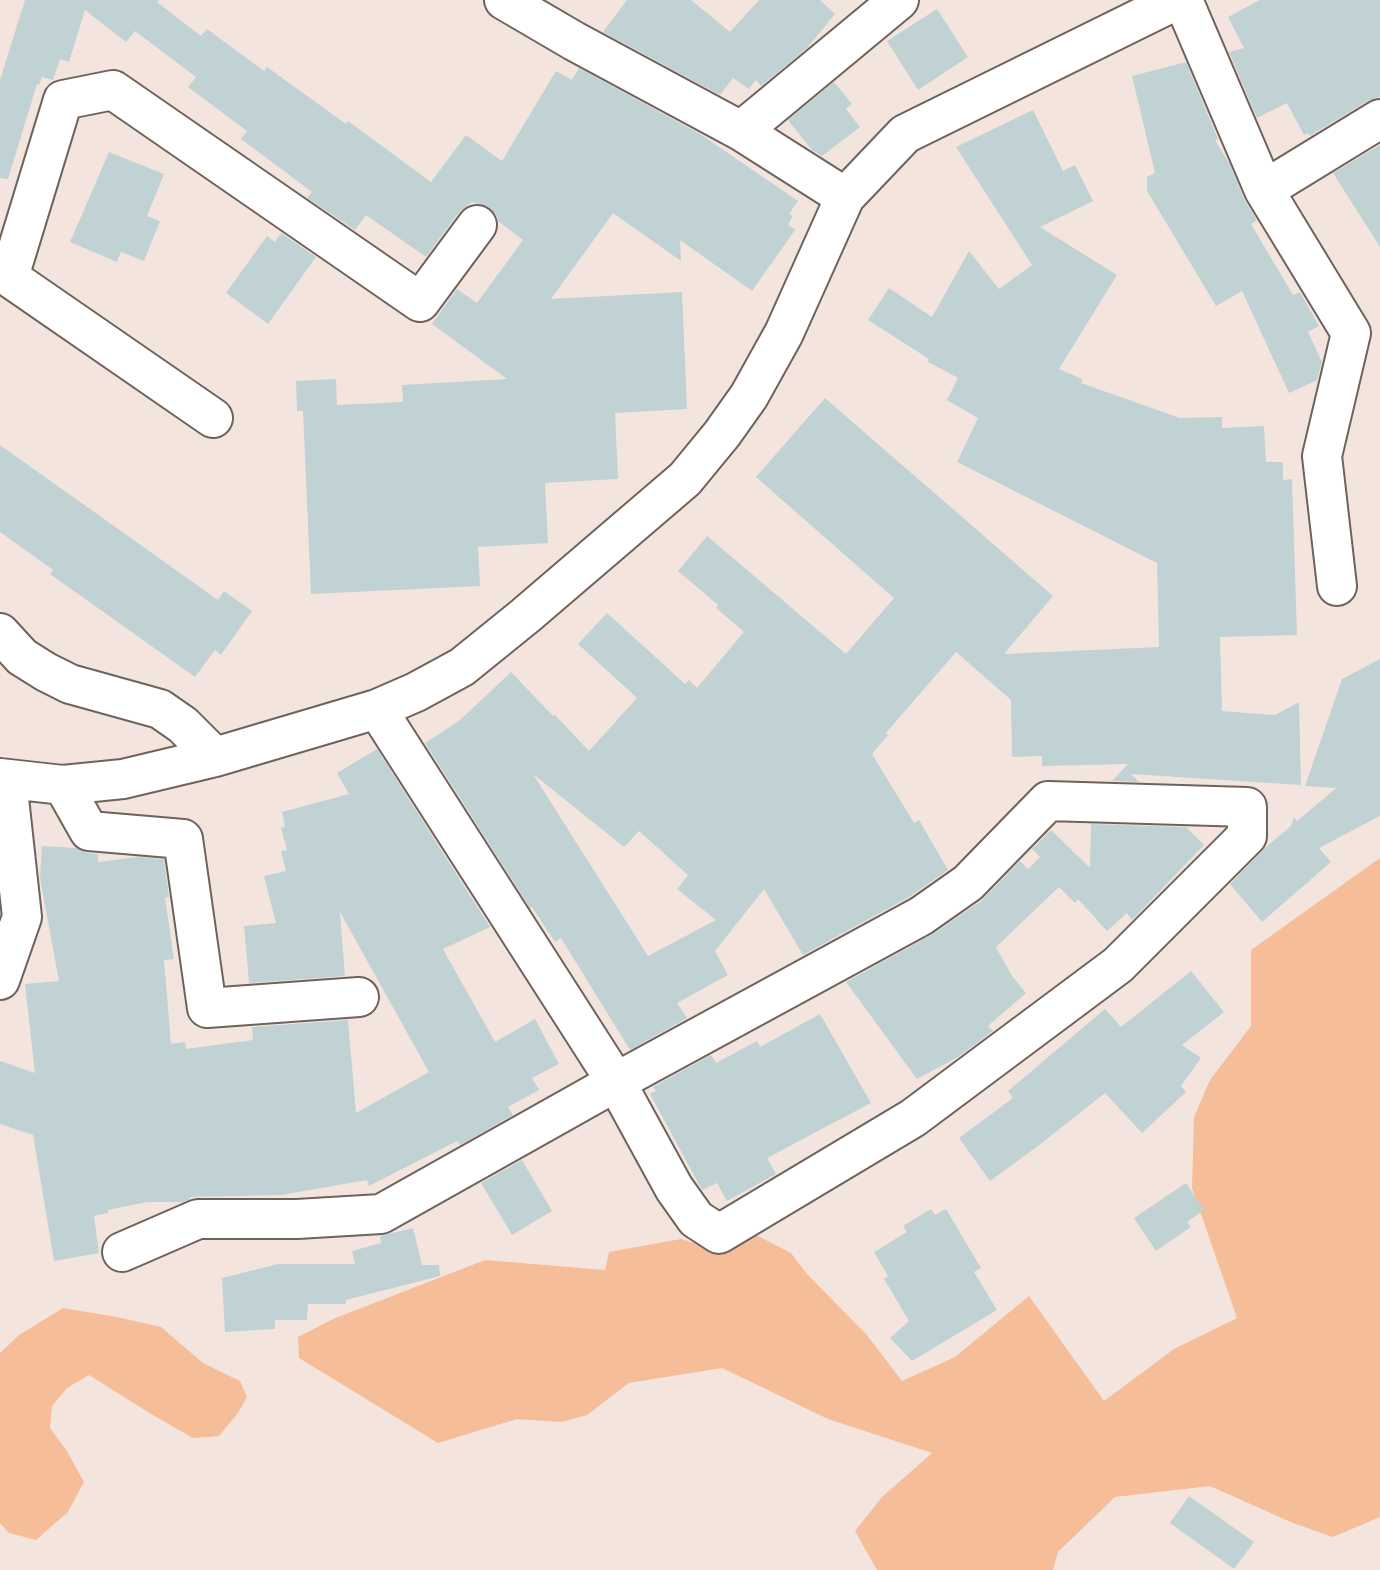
<!DOCTYPE html>
<html>
<head>
<meta charset="utf-8">
<style>
	body { margin:0 }
	canvas { display:block; background:#f3e5dd }
</style>
</head>
<body>
<canvas width="1380" height="1570"></canvas>
<script>
const ctx = document.querySelector('canvas').getContext('2d');
ctx.lineJoin = 'round';
function fill(path, color) { ctx.fillStyle = color; ctx.fill(path, 'evenodd'); }
function strokePath(path, color, width, dash) { ctx.strokeStyle = color; ctx.lineWidth = width; ctx.lineCap = dash ? 'butt' : 'round'; ctx.setLineDash(dash || []); ctx.stroke(path); }
const green = new Path2D(`
	M 1380,858 L 1380,1517 L 1333,1537 L 1293,1523 L 1210,1486 L 1115,1497 L 1058,1552 L 1053,1570 L 877,1570 L 855,1531 L 882,1497 L 932,1453 L 828,1419 L 722,1368 L 629,1383 L 587,1415 L 562,1422 L 517,1419 L 438,1443 L 299,1358 L 298,1337 L 333,1319 L 485,1260 L 605,1270 L 609,1252 L 681,1239 L 719,1250 L 756,1235 L 791,1253 L 807,1274 L 866,1334 L 902,1381 L 955,1357 L 1029,1296 L 1104,1401 L 1174,1349 L 1237,1318 L 1192,1188 L 1194,1117 L 1210,1080 L 1251,1026 L 1251,950 Z
	M 63,1308 L 117,1317 L 161,1327 L 203,1363 L 240,1381 L 247,1397 L 238,1413 L 219,1436 L 193,1438 L 151,1414 L 89,1375 L 67,1388 L 52,1406 L 50,1428 L 67,1451 L 84,1482 L 68,1512 L 36,1540 L 9,1533 L 0,1523 L 0,1353 L 19,1335 Z`);
const building = new Path2D(`
	M 25,0 L 159,0 L 157,2 L 201,36 L 207,29 L 264,71 L 267,67 L 346,124 L 348,121 L 431,182 L 466,135 L 502,161 L 556,71 L 572,80 L 579,68 L 700,134 L 798,201 L 789,214 L 793,216 L 788,225 L 795,230 L 752,291 L 680,240 L 681,261 L 613,213 L 551,299 L 682,292 L 687,409 L 615,413 L 618,479 L 545,483 L 548,543 L 478,547 L 480,586 L 311,594 L 303,411 L 297,411 L 296,381 L 336,379 L 337,405 L 403,402 L 402,385 L 507,379 L 432,324 L 457,289 L 477,303 L 523,240 L 498,221 L 497,216 L 489,207 L 472,202 L 459,212 L 426,257 L 366,215 L 355,230 L 307,198 L 312,192 L 241,139 L 247,131 L 188,87 L 196,77 L 135,31 L 126,42 L 85,10 L 69,62 L 60,59 L 53,80 L 42,77 L 39,85 L 37,84 L 8,179 L 0,178 L 0,80 Z
	M 627,0 L 691,0 L 730,32 L 759,0 L 820,0 L 835,14 L 807,48 L 761,86 L 756,80 L 749,89 L 733,78 L 720,95 L 603,32 Z
	M 1260,0 L 1380,0 L 1380,97 L 1369,100 L 1310,136 L 1308,133 L 1304,135 L 1287,103 L 1257,118 L 1229,52 L 1244,48 L 1228,17 Z
	M 937,9 L 968,57 L 918,90 L 887,41 Z
	M 1186,62 L 1218,139 L 1215,140 L 1230,165 L 1245,201 L 1257,220 L 1251,224 L 1293,295 L 1300,292 L 1319,326 L 1308,332 L 1322,362 L 1317,380 L 1289,393 L 1242,291 L 1216,306 L 1147,191 L 1147,177 L 1155,173 L 1132,76 Z
	M 834,82 L 852,104 L 846,109 L 860,127 L 822,156 L 812,150 L 788,120 Z
	M 1033,110 L 1063,171 L 1075,165 L 1093,201 L 1040,227 L 1117,275 L 1059,369 L 1082,379 L 1081,383 L 1180,418 L 1222,417 L 1222,428 L 1264,426 L 1266,462 L 1283,462 L 1283,480 L 1292,479 L 1297,635 L 1220,637 L 1222,711 L 1275,715 L 1299,702 L 1301,785 L 1131,774 L 1139,782 L 1112,781 L 1128,764 L 1042,766 L 1042,756 L 1012,757 L 1011,700 L 956,652 L 886,733 L 888,735 L 872,754 L 914,823 L 919,820 L 948,870 L 909,897 L 803,955 L 764,889 L 715,951 L 728,975 L 677,1003 L 687,1018 L 630,1050 L 561,938 L 555,942 L 532,907 L 530,908 L 425,743 L 459,721 L 511,672 L 553,716 L 555,715 L 589,751 L 637,698 L 578,644 L 607,613 L 685,684 L 689,680 L 697,688 L 744,632 L 716,608 L 718,605 L 678,571 L 707,536 L 846,654 L 894,598 L 756,477 L 825,398 L 1053,596 L 1004,654 L 1159,647 L 1157,563 L 957,462 L 978,418 L 947,400 L 958,378 L 928,362 L 929,359 L 868,320 L 889,288 L 932,317 L 969,251 L 999,289 L 1032,265 L 956,147 ZM 533,774 L 624,847 L 639,831 L 688,875 L 677,889 L 716,920 L 648,956 Z
	M 1380,145 L 1380,247 L 1333,173 Z
	M 109,152 L 164,174 L 147,216 L 160,221 L 144,261 L 121,252 L 117,262 L 70,242 Z
	M 281,233 L 316,257 L 268,324 L 226,293 L 267,236 L 275,242 Z
	M 0,445 L 218,600 L 224,591 L 252,611 L 221,655 L 215,650 L 195,677 L 50,574 L 53,570 L 0,532 Z
	M 1380,659 L 1380,816 L 1319,848 L 1331,862 L 1262,922 L 1230,884 L 1265,848 L 1291,826 L 1294,817 L 1297,821 L 1336,788 L 1305,786 L 1342,679 Z
	M 377,749 L 490,927 L 443,949 L 495,1042 L 535,1019 L 559,1064 L 532,1078 L 539,1090 L 508,1107 L 513,1115 L 460,1145 L 457,1141 L 369,1186 L 367,1180 L 281,1195 L 190,1197 L 190,1199 L 183,1202 L 147,1202 L 108,1210 L 108,1213 L 94,1216 L 99,1253 L 54,1261 L 33,1135 L 0,1124 L 0,1061 L 35,1073 L 25,984 L 59,981 L 40,878 L 42,846 L 76,848 L 87,853 L 98,854 L 98,862 L 138,857 L 164,859 L 169,897 L 165,898 L 174,959 L 164,960 L 171,1044 L 185,1042 L 186,1049 L 253,1040 L 252,1027 L 348,1020 L 356,1113 L 429,1072 L 340,912 L 345,976 L 249,983 L 244,926 L 276,923 L 264,876 L 286,871 L 281,851 L 287,850 L 281,828 L 285,827 L 282,812 L 349,794 L 337,773 Z
	M 1091,824 L 1186,827 L 1204,845 L 1132,920 L 1127,913 L 1107,931 L 1078,899 L 1075,903 L 1059,887 L 996,947 L 1012,976 L 1026,993 L 988,1026 L 993,1031 L 958,1057 L 917,1079 L 846,982 L 933,934 L 981,901 L 1020,861 L 1028,869 L 1040,857 L 1032,849 L 1051,830 L 1090,868 Z
	M 1191,971 L 1224,1012 L 1182,1045 L 1201,1058 L 1181,1086 L 1186,1092 L 1142,1133 L 1105,1093 L 1038,1146 L 990,1181 L 959,1138 L 1013,1098 L 1008,1091 L 1105,1009 L 1121,1027 Z
	M 820,1014 L 871,1103 L 767,1158 L 776,1174 L 727,1201 L 717,1183 L 702,1190 L 650,1094 L 656,1091 L 653,1087 L 711,1055 L 716,1063 L 757,1041 L 760,1047 Z
	M 522,1160 L 552,1211 L 512,1235 L 481,1183 Z
	M 1186,1183 L 1204,1210 L 1187,1222 L 1191,1227 L 1156,1251 L 1134,1218 Z
	M 931,1209 L 935,1215 L 946,1209 L 981,1268 L 974,1272 L 997,1310 L 912,1361 L 890,1338 L 909,1321 L 884,1279 L 888,1276 L 874,1252 L 907,1232 L 903,1226 Z
	M 413,1228 L 422,1265 L 439,1265 L 440,1276 L 346,1300 L 346,1304 L 308,1304 L 307,1320 L 275,1320 L 275,1329 L 225,1332 L 222,1278 L 278,1264 L 355,1264 L 352,1251 L 381,1243 L 380,1236 Z
	M 1189,1496 L 1254,1542 L 1234,1569 L 1170,1523 Z`);
const street = new Path2D(`
	M 504,0 L 574,41 L 741,131 L 845,197
	M 1183,0 L 1264,190 L 1351,333 L 1322,456 L 1337,586
	M 741,131 L 899,0
	M 1264,190 L 1380,119
	M 0,271 L 213,418
	M 9,277 L 63,100 L 113,90 L 420,302 L 477,225
	M 0,633 L 22,657 L 46,672 L 70,684 L 160,709 L 183,725 L 215,757
	M 0,778 L 63,785 L 123,779 L 215,757 L 377,709 L 416,692 L 462,667 L 525,616 L 685,479 L 722,434 L 749,396 L 784,333 L 845,197 L 905,134 L 1177,0
	M 63,785 L 89,831 L 183,839 L 207,1008 L 359,997
	M 0,980 L 22,917 L 7,780
	M 122,1252 L 198,1219 L 297,1219 L 381,1214 L 616,1082 L 921,916 L 968,883 L 1048,801 L 1247,807 L 1247,836 L 1118,965 L 913,1118 L 719,1234 L 696,1219 L 674,1188 L 616,1082 L 377,709`);
fill(green, '#f6bd99');
fill(building, '#c1d2d4');
strokePath(street, '#6e635c', 42);
strokePath(street, '#fff', 38);
</script>
</body>
</html>
